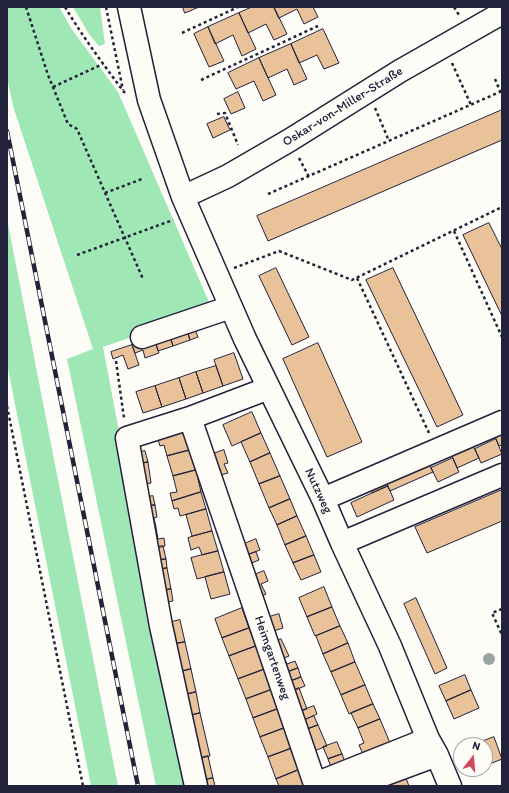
<!DOCTYPE html>
<html>
<head>
<meta charset="utf-8">
<style>
	body { margin:0 }
	#map { position:relative; width:509px; height:793px; overflow:hidden; background:#fdfcf7; font-family:Itim,sans-serif }
	canvas { display:block }
	.frame { position:absolute; inset:0; border:8px solid #22223b; pointer-events:none }
	.north { position:absolute; left:453px; top:737px; width:40px; height:40px; box-sizing:border-box; background:#fdfcf7; border:1px solid #a5a5ac; border-radius:50%; rotate:17deg; font-size:11px; font-weight:700; line-height:16px; text-align:center; color:#22223b }
	.north::after { content:''; display:block; margin:auto; width:14px; height:18px; background:#d1495b; clip-path:polygon(50% 0,100% 100%,50% 72%,0 100%) }
</style>
</head>
<body>
<div id="map">
<canvas width="509" height="793"></canvas>
<div class="frame"></div>
<div class="north">N</div>
</div>
<script>
const ctx = document.querySelector('canvas').getContext('2d');
ctx.lineJoin = 'round';
function fill(path, color) { ctx.fillStyle = color; ctx.fill(path, 'evenodd'); }
function strokePath(path, color, width, dash) { ctx.strokeStyle = color; ctx.lineWidth = width; ctx.lineCap = dash ? 'butt' : 'round'; ctx.setLineDash(dash || []); ctx.stroke(path); }
function write(font, color, halo, rows, align = 'center') {
  ctx.font = font + ' Itim,sans-serif'; ctx.lineWidth = 3; ctx.setLineDash([]); ctx.textBaseline = 'middle'; ctx.strokeStyle = halo; ctx.fillStyle = color; for (const [text, x, y, turn = 0] of rows) {
    ctx.save(); ctx.translate(x, y); ctx.rotate((+turn || 0) * Math.PI / 180); ctx.textAlign = isNaN(turn) ? turn : align; if (halo) ctx.strokeText(text, 0, 0); ctx.fillText(text, 0, 0); ctx.restore();
  }
}
const green = new Path2D(`
	M 7,7 L 59,7 L 71,28 L 118,92 L 212,309 L 103,347 L 186,786 L 156,786 L 67,359 L 93,349 L 13,106 L 7,77 Z
	M 73,7 L 100,7 L 105,44 L 99,46 L 89,34 Z
	M 7,219 L 118,786 L 91,786 L 7,364 Z`);
const building = new Path2D(`
	M 183,7 L 199,7 L 185,13 Z
	M 252,7 L 274,7 L 287,34 L 274,40 L 266,24 L 248,33 L 239,13 Z
	M 274,7 L 313,7 L 318,17 L 304,24 L 297,9 L 279,18 Z
	M 239,13 L 256,49 L 242,56 L 233,35 L 215,44 L 208,27 Z
	M 208,27 L 224,61 L 209,67 L 194,34 Z
	M 323,29 L 339,63 L 324,69 L 317,55 L 299,63 L 291,44 Z
	M 291,44 L 307,79 L 294,85 L 287,69 L 268,78 L 259,58 Z
	M 259,58 L 276,95 L 263,101 L 254,81 L 236,89 L 228,73 Z
	M 238,92 L 245,108 L 231,114 L 224,99 Z
	M 502,110 L 502,140 L 268,241 L 257,216 Z
	M 224,117 L 230,130 L 213,138 L 207,124 Z
	M 489,223 L 502,249 L 502,316 L 463,235 Z
	M 276,268 L 309,337 L 292,345 L 259,276 Z
	M 393,268 L 463,415 L 437,427 L 366,280 Z
	M 193,325 L 198,337 L 190,340 L 186,327 Z
	M 186,327 L 190,340 L 173,346 L 169,333 Z
	M 169,333 L 173,346 L 158,351 L 154,338 Z
	M 154,338 L 159,353 L 145,358 L 143,350 L 135,353 L 132,345 Z
	M 318,343 L 362,442 L 327,457 L 283,359 Z
	M 132,345 L 139,365 L 128,369 L 123,355 L 113,359 L 111,352 Z
	M 234,353 L 243,379 L 223,386 L 214,360 Z
	M 216,366 L 223,386 L 203,393 L 196,372 Z
	M 196,372 L 203,393 L 186,399 L 179,378 Z
	M 179,378 L 186,399 L 162,407 L 155,386 Z
	M 155,386 L 162,407 L 143,413 L 136,392 Z
	M 252,412 L 261,433 L 232,446 L 223,425 Z
	M 502,428 L 502,445 L 499,446 L 493,432 Z
	M 184,429 L 190,450 L 167,456 L 164,445 L 160,446 L 157,436 Z
	M 261,433 L 270,453 L 250,462 L 241,442 Z
	M 496,439 L 502,454 L 481,463 L 475,449 Z
	M 472,444 L 479,458 L 457,468 L 451,454 Z
	M 190,450 L 196,470 L 173,476 L 167,456 Z
	M 224,450 L 228,463 L 224,464 L 228,473 L 217,476 L 210,455 Z
	M 145,451 L 148,462 L 134,465 L 132,453 Z
	M 270,453 L 280,476 L 259,484 L 250,462 Z
	M 427,458 L 433,472 L 390,491 L 383,477 Z
	M 453,458 L 459,472 L 438,482 L 431,468 Z
	M 148,462 L 151,483 L 138,485 L 134,465 Z
	M 196,470 L 201,492 L 172,501 L 170,493 L 177,492 L 173,476 Z
	M 280,476 L 290,499 L 269,508 L 259,484 Z
	M 383,477 L 388,486 L 372,493 L 368,484 Z
	M 388,486 L 394,500 L 357,517 L 351,503 Z
	M 502,490 L 502,521 L 427,553 L 415,527 Z
	M 201,492 L 206,509 L 180,516 L 178,508 L 174,509 L 172,501 Z
	M 153,496 L 155,505 L 143,507 L 141,498 Z
	M 290,499 L 297,516 L 277,525 L 269,508 Z
	M 155,505 L 157,517 L 154,518 L 156,527 L 147,529 L 143,507 Z
	M 206,509 L 212,531 L 192,536 L 186,515 Z
	M 297,516 L 306,536 L 285,545 L 277,525 Z
	M 156,527 L 158,539 L 164,538 L 165,546 L 151,549 L 147,529 Z
	M 212,531 L 218,551 L 202,555 L 199,547 L 191,550 L 188,538 Z
	M 306,536 L 314,555 L 293,563 L 285,545 Z
	M 256,539 L 260,550 L 244,556 L 240,546 Z
	M 163,546 L 166,559 L 153,561 L 151,549 Z
	M 218,551 L 224,572 L 197,579 L 191,558 Z
	M 256,552 L 259,560 L 247,565 L 244,556 Z
	M 314,555 L 321,572 L 301,580 L 293,563 Z
	M 166,559 L 167,568 L 155,570 L 153,561 Z
	M 167,568 L 171,589 L 158,591 L 155,570 Z
	M 264,571 L 268,581 L 261,584 L 266,594 L 257,598 L 249,577 Z
	M 224,572 L 230,594 L 211,599 L 205,577 Z
	M 324,587 L 332,607 L 307,617 L 299,598 Z
	M 171,589 L 173,601 L 161,603 L 158,591 Z
	M 416,598 L 447,668 L 435,674 L 404,604 Z
	M 332,607 L 340,626 L 315,636 L 307,617 Z
	M 242,608 L 249,628 L 222,638 L 215,619 Z
	M 279,614 L 283,628 L 267,633 L 263,619 Z
	M 180,620 L 185,642 L 168,645 L 163,624 Z
	M 340,626 L 348,643 L 323,654 L 316,636 Z
	M 249,628 L 256,646 L 229,656 L 222,638 Z
	M 281,639 L 289,656 L 277,661 L 270,643 Z
	M 185,642 L 191,669 L 174,673 L 168,645 Z
	M 348,643 L 355,662 L 331,672 L 323,654 Z
	M 256,646 L 265,669 L 238,679 L 229,656 Z
	M 284,658 L 287,664 L 295,661 L 298,668 L 282,674 L 277,661 Z
	M 355,662 L 365,685 L 341,695 L 331,672 Z
	M 298,668 L 301,677 L 286,683 L 282,674 Z
	M 191,669 L 196,692 L 179,696 L 174,673 Z
	M 265,669 L 273,689 L 246,699 L 238,679 Z
	M 465,675 L 471,690 L 446,701 L 439,686 Z
	M 301,677 L 305,686 L 290,692 L 286,683 Z
	M 365,685 L 373,704 L 349,714 L 341,695 Z
	M 299,688 L 307,709 L 298,712 L 290,692 Z
	M 273,689 L 280,708 L 253,718 L 246,699 Z
	M 471,690 L 479,708 L 454,719 L 446,701 Z
	M 196,692 L 200,713 L 184,717 L 179,696 Z
	M 373,704 L 380,719 L 358,728 L 351,713 Z
	M 314,706 L 317,714 L 302,721 L 298,712 Z
	M 280,708 L 287,727 L 260,737 L 253,718 Z
	M 200,713 L 210,756 L 193,760 L 184,717 Z
	M 314,716 L 318,725 L 305,730 L 302,721 Z
	M 380,719 L 390,743 L 363,754 L 359,745 L 364,743 L 358,728 Z
	M 318,725 L 327,746 L 314,751 L 305,730 Z
	M 287,727 L 295,747 L 268,757 L 260,737 Z
	M 494,737 L 502,759 L 485,766 L 485,745 L 473,745 Z
	M 337,742 L 342,754 L 328,759 L 323,747 Z
	M 295,747 L 303,768 L 276,779 L 268,757 Z
	M 342,754 L 345,762 L 331,767 L 328,759 Z
	M 208,756 L 213,778 L 198,781 L 193,760 Z
	M 303,768 L 309,786 L 279,786 L 276,779 Z
	M 465,769 L 478,769 L 467,773 Z
	M 404,773 L 409,786 L 378,786 Z
	M 213,778 L 215,786 L 199,786 L 198,781 Z`);
const path = new Path2D(`
	M 26,7 L 48,75 L 68,124 L 77,129 L 143,279
	M 65,7 C 83,37 103,64 124,92 L 127,94
	M 106,7 L 123,90
	M 454,7 L 459,15
	M 182,33 L 238,7
	M 452,63 L 471,105
	M 495,79 L 500,91
	M 201,80 L 318,26
	M 53,87 L 103,64
	M 375,108 L 389,141
	M 217,114 L 225,113 L 238,145
	M 299,158 L 309,177
	M 105,193 L 142,179
	M 268,194 L 502,91
	M 454,231 L 502,337
	M 77,255 L 173,220
	M 234,268 L 279,251 L 352,280 L 502,207
	M 357,278 L 429,433
	M 116,361 L 124,418
	M 7,406 L 83,786
	M 502,609 L 492,613 L 502,635`);
const minor = new Path2D(`
	M 129,7 L 149,100 L 183,197 L 245,339 L 323,499 L 342,543 L 390,646 L 428,739 L 437,755 L 450,786
	M 183,197 L 228,176 L 290,140 L 400,71 L 502,13
	M 142,337 L 231,307
	M 190,418 L 315,784 L 428,739
	M 323,499 L 502,422
	M 342,543 L 502,475
	M 196,786 L 161,626 L 127,438 L 190,418 L 269,388
	M 353,786 L 437,755`);
const rail = new Path2D(`
	M 7,131 L 138,786`);
const trees = [
	[489,659]
];
const streetNames = [
	["Oskar-von-Miller-Straße",343,107,-32],
	["Nutzweg",318,491,65],
	["Heimgartenweg",272,658,71]
];
fill(green, '#9fe7b5');
fill(building, '#e9c299');
strokePath(building, '#22223b', 1);
strokePath(minor, '#22223b', 25);
strokePath(path, '#22223b', 2.5, [3, 3]);
strokePath(minor, '#fdfcf7', 22);
strokePath(rail, '#22223b', 4.5);
strokePath(rail, '#fdfcf7', 3, [9]);
ctx.fillStyle = '#99a5a4';
for (const [x, y] of trees) { ctx.beginPath(); ctx.arc(x, y, 6, 0, 2 * Math.PI); ctx.fill(); }
write('13px', '#22223b', '#fdfcf7', streetNames);
</script>
</body>
</html>
